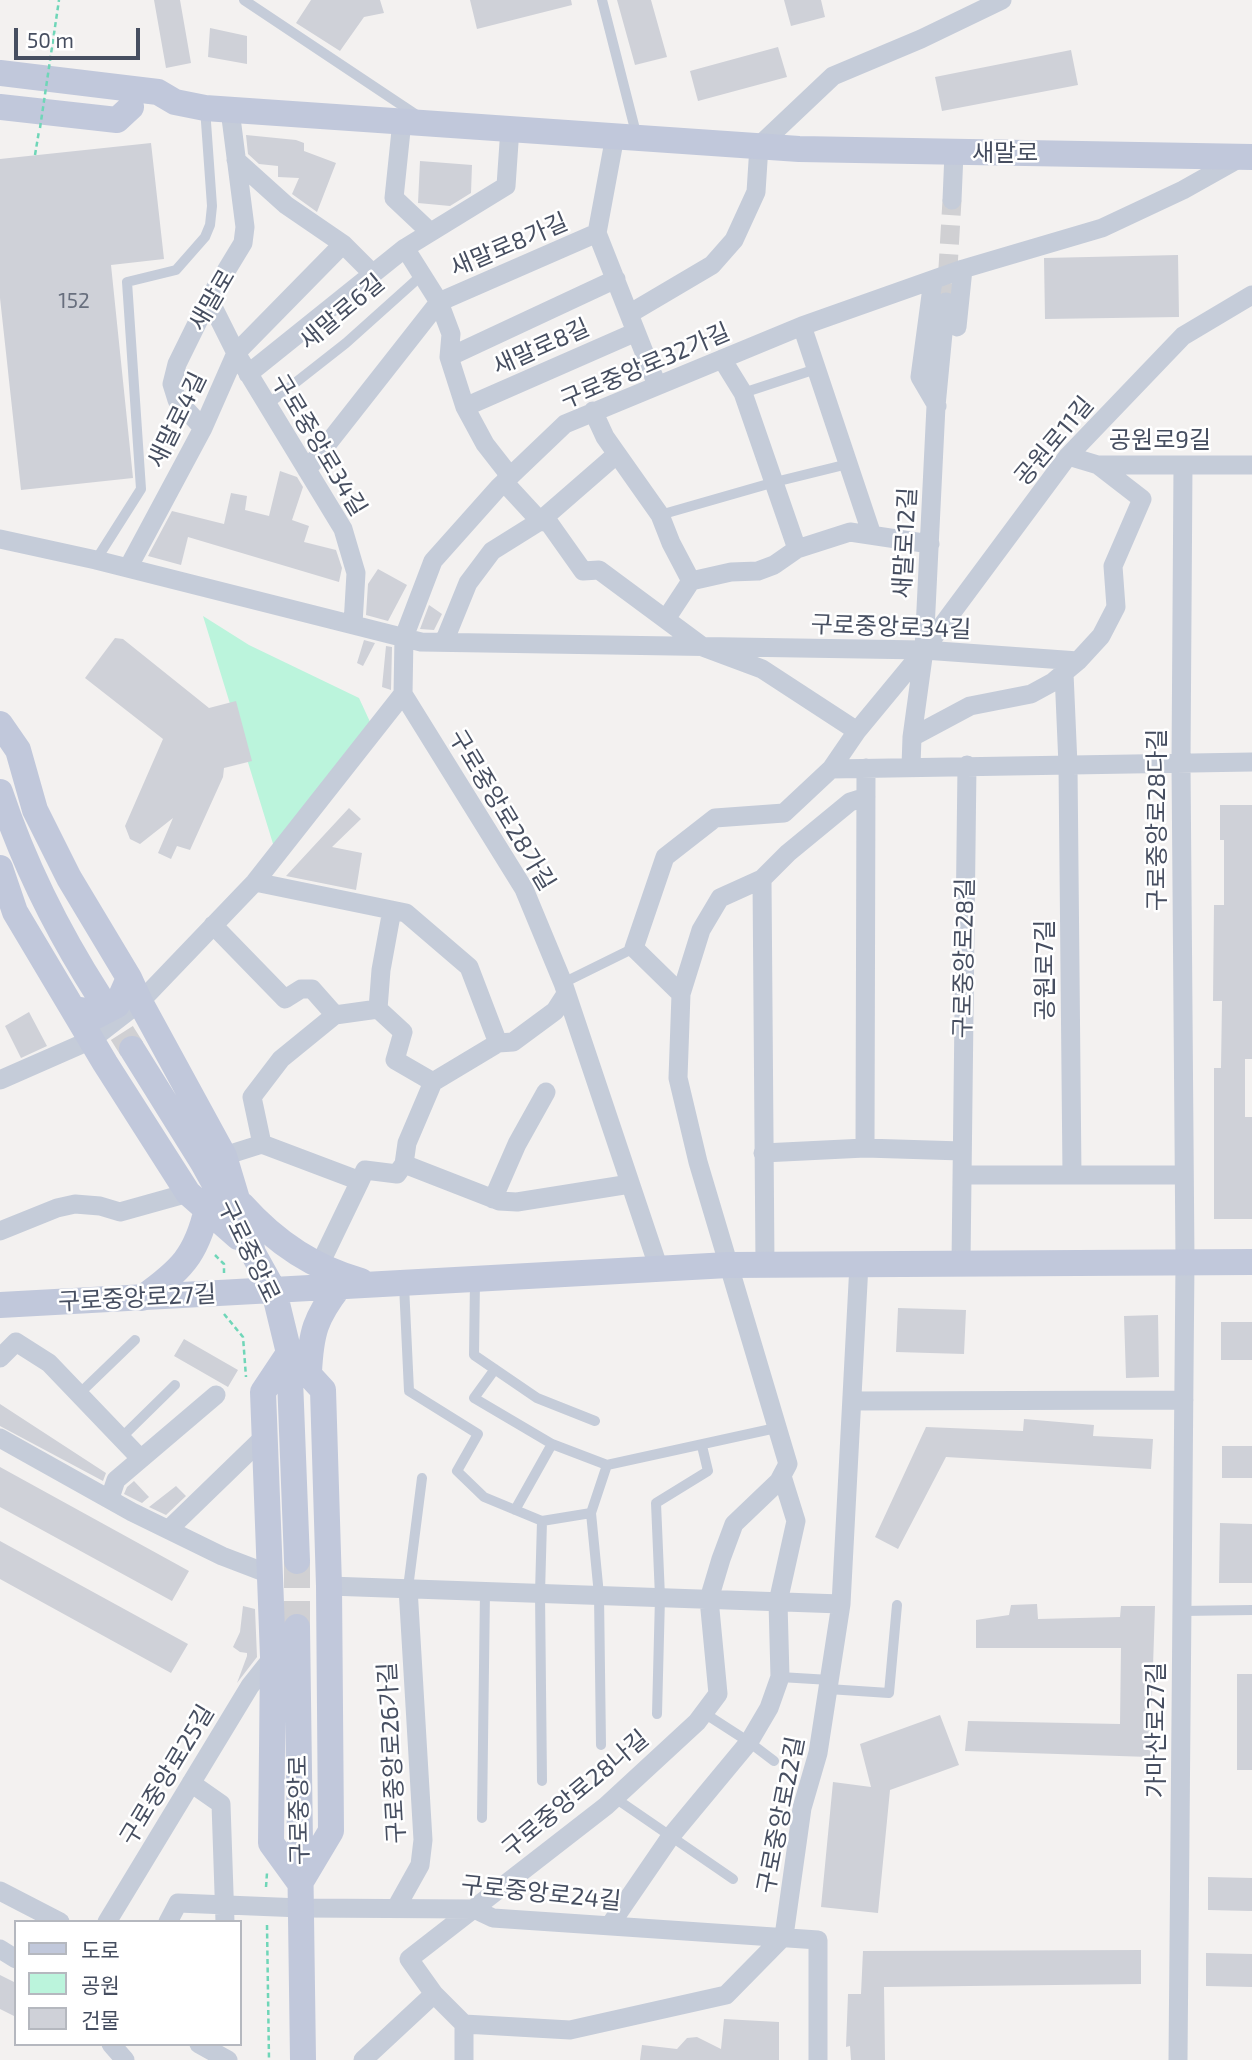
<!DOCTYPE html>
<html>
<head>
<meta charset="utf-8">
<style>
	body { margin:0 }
	#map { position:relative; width:1252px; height:2060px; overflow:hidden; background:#f3f1f0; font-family:"Exo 2","Noto Sans KR",sans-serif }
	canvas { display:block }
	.legend { position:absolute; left:14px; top:1920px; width:228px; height:126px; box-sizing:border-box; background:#fff; border:2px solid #b5b8bf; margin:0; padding:9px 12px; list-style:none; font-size:21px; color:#464e60 }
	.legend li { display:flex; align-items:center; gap:14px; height:35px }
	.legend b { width:35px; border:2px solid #b5b8bf }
	.scale { position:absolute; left:14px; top:28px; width:126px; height:32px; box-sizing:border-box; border:4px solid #464e60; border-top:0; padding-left:9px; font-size:21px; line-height:24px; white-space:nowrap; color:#464e60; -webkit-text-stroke:5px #fff; paint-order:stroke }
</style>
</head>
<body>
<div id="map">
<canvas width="1252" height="2060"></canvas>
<ul class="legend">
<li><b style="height:9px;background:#c1c8db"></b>도로</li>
<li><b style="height:19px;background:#bbf4dc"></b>공원</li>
<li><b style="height:19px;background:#cfd1d8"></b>건물</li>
</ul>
<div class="scale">50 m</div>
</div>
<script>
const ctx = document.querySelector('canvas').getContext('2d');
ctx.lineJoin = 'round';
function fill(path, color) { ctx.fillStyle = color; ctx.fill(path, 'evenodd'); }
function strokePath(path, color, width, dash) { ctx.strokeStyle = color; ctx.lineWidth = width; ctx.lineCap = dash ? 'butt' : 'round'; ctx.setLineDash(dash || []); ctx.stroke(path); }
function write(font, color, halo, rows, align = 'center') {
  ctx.font = font + ' "Exo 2","Noto Sans KR",sans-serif'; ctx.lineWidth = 5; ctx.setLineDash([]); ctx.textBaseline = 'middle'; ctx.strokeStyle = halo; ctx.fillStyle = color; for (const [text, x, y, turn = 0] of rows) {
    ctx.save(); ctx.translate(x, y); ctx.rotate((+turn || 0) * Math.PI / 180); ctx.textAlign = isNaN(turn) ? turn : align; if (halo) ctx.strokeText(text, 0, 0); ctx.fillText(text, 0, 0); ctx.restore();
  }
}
const green = new Path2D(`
	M 203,616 L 249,645 L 359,698 L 371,724 L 274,847 Z`);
const building = new Path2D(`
	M 154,0 L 180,0 L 191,63 L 166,68 Z
	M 311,0 L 380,0 L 384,13 L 364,17 L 340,51 L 296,23 Z
	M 470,0 L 571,0 L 572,5 L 477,29 Z
	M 617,0 L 651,0 L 667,57 L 635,65 Z
	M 784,0 L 821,0 L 825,17 L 791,26 Z
	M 210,28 L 247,36 L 247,64 L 208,57 Z
	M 778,47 L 787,77 L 698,101 L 690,71 Z
	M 1071,50 L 1078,85 L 942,111 L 935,77 Z
	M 246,135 L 296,140 L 304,143 L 304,151 L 336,163 L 317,212 L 292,194 L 299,178 L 278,177 L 278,166 L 259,164 L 248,154 Z
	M 151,143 L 164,259 L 111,265 L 133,478 L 21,490 L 0,298 L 0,159 Z
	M 420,161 L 472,165 L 471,193 L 450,206 L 418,203 Z
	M 1178,255 L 1179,317 L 1045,319 L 1044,258 Z
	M 280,471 L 297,477 L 303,487 L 292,520 L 309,526 L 304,542 L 336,550 L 342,568 L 339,582 L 188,537 L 181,565 L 148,556 L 172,511 L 224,524 L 231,493 L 247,496 L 245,510 L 269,516 Z
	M 378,569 L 407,585 L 388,621 L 366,615 L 368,584 Z
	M 429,605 L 442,614 L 434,630 L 420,629 Z
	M 115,638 L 123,639 L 209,708 L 236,701 L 252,761 L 224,768 L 223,777 L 190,850 L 177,846 L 171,859 L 158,853 L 173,818 L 140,844 L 130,839 L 125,826 L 163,739 L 85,678 Z
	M 364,640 L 375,643 L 363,666 L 357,663 Z
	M 386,646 L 392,647 L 391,690 L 382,687 Z
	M 1220,805 L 1252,805 L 1252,1059 L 1245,1059 L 1245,1117 L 1252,1117 L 1252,1219 L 1214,1219 L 1214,1068 L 1221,1068 L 1222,1001 L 1213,1001 L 1214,905 L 1224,905 L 1224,840 L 1220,840 Z
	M 349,808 L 361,819 L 332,847 L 362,853 L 356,890 L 286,876 Z
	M 29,1012 L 47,1046 L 21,1058 L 5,1026 Z
	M 898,1308 L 966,1310 L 964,1354 L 896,1352 Z
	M 1158,1315 L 1159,1377 L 1126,1378 L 1124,1316 Z
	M 1221,1322 L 1252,1322 L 1252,1360 L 1221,1360 Z
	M 184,1339 L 238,1370 L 228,1387 L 174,1356 Z
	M 0,1404 L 106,1473 L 103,1481 L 0,1426 Z
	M 1024,1419 L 1094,1425 L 1093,1436 L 1153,1439 L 1151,1469 L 946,1457 L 898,1549 L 875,1537 L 926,1427 L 1023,1431 Z
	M 1222,1446 L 1252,1446 L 1252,1478 L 1222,1478 Z
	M 0,1467 L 189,1571 L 172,1601 L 0,1507 Z
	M 134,1481 L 149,1497 L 142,1503 L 124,1494 L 127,1487 Z
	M 176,1486 L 186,1496 L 166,1515 L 149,1507 Z
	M 1220,1523 L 1252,1524 L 1252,1583 L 1219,1583 Z
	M 0,1541 L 188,1644 L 171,1673 L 0,1579 Z
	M 1037,1604 L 1038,1619 L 1120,1617 L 1121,1606 L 1155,1606 L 1150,1757 L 965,1751 L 968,1721 L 1120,1724 L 1121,1648 L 976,1648 L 976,1620 L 1009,1615 L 1011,1605 Z
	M 243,1606 L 255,1609 L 257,1657 L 237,1683 L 247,1656 L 247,1653 L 240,1652 L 233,1647 L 240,1632 Z
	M 1237,1674 L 1252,1674 L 1252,1770 L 1237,1770 Z
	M 940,1715 L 959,1765 L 890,1790 L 878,1913 L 821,1907 L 833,1782 L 871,1787 L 860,1744 Z
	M 1208,1877 L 1252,1878 L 1252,1911 L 1208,1910 Z
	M 1141,1950 L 1141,1984 L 884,1987 L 885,2060 L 851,2060 L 850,2046 L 846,2047 L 848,1994 L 861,1994 L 863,1951 Z
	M 1206,1953 L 1252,1954 L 1252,1987 L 1206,1986 Z
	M 0,1975 L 16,1983 L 16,2017 L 0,2009 Z
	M 724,2019 L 779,2022 L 779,2060 L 640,2060 L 642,2045 L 677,2049 L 687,2038 L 697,2037 L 721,2049 Z`);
const streetTunnel = new Path2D(`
	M 946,302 L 952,200`);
const secondaryTunnel = new Path2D(`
	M 101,1000 L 132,1049
	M 297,1627 L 297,1561`);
const path = new Path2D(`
	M 35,155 L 39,131
	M 215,1255 L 224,1264 L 224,1273
	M 224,1314 L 243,1337 L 246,1377
	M 266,1887 L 267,1873
	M 267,1925 L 269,2060`);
const lane = new Path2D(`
	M 244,0 L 415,114
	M 602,0 L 637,137
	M 743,393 L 816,369
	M 267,405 L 346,343 L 423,274
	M 660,515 L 775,482 L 848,464
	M 96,560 L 141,489 L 127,282 L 176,270 L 205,237 L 210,225 L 212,206 L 205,108
	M 563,983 L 634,948
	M 475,1280 L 474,1355 L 537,1398 L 595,1421
	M 404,1285 L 409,1391 L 478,1434 L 457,1471 L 484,1497 L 542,1521 L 591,1513
	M 495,1369 L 474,1398 L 552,1444 L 607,1465
	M 79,1394 L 135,1340
	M 121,1438 L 175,1385
	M 607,1465 L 776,1428
	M 515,1510 L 552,1444
	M 408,1588 L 422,1478
	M 1182,1611 L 1252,1610
	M 780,1677 L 830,1680
	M 828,1689 L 889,1693 L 897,1605
	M 704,1713 L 749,1742 L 774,1761
	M 657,1714 L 660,1597 L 656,1503 L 708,1471 L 702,1446
	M 601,1745 L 599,1595 L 591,1513 L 607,1465
	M 542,1781 L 540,1593 L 542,1521
	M 615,1798 L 733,1879
	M 482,1818 L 485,1591`);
const street = new Path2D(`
	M 402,121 L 394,198 L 429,231
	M 615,136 L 597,233 L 657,385
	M 236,160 L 286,205 L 343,244 L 373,274
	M 952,200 L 954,153
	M 933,280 L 920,377 L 937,406
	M 209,299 L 236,353 L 343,529 L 356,573 L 353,624
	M 629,314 L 712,265 L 734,240 L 756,192 L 759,146 L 833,76 L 921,39 L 1002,0
	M 802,326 L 872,535
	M 957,327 L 963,269
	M 449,357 L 616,279
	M 722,359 L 743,393 L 797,549
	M 248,374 L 405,248 L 506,186 L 510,128
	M 465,407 L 636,332
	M 593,411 L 605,437 L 660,515 L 671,543 L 691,581 L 731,572 L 758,571 L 774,565 L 797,549 L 850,532 L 930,544
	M 203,428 L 177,400 L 172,384 L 177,364 L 209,299 L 243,243 L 245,227 L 230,110
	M 1068,456 L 1098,465 L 1252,465
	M 307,470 L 439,302 L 405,248
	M 510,476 L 485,444 L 465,407 L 449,357 L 451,334 L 439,302 L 597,233
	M 504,482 L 540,521 L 549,523 L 583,571 L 599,570 L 703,647 L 762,669 L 857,731
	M 0,539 L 96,560 L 421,642 L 924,650 L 1078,661
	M 128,568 L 203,428 L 236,353 L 343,244
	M 666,619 L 691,581
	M 444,642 L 468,583 L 492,551 L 540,521 L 617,454
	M 1064,673 L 1068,765 L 1072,1175
	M 403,694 L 524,889 L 563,983 L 659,1269
	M 912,737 L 970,706 L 1031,694 L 1053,682 L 1078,661 L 1101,636 L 1116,607 L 1113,566 L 1142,499 L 1098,465
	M 911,766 L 912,737 L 924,650 L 936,406 L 946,302
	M 831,769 L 1252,762
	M 762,879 L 765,1264
	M 255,882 L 406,913 L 469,967 L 498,1043
	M 392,910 L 381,970 L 378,1009 L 403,1032 L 395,1060 L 433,1082
	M 213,925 L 285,999 L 301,989 L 312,989 L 335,1015 L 378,1009
	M 681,994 L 701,930 L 720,898 L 762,879 L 788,853 L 850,802 L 866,797
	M 335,1015 L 281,1059 L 252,1097 L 262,1144 L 360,1181 L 365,1170 L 397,1174 L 404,1164 L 499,1201 L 517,1202 L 630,1184
	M 0,1080 L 91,1040 L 140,1002 L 255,882 L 403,694 L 404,637 L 433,561 L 499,487 L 565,424 L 802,326 L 963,269 L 1102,228 L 1183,190 L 1240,158
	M 865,1148 L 866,768
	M 763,1153 L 865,1148 L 962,1151
	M 224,1156 L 262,1144
	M 404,1164 L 407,1143 L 433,1082 L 498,1043 L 513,1042 L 555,1011 L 566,994
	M 962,1175 L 1184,1175
	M 493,1199 L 517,1144 L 546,1092
	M 0,1231 L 57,1208 L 75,1204 L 100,1206 L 120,1212 L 188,1193
	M 961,1263 L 967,765
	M 859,1264 L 841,1604 L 818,1753 L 802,1808 L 784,1936 L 726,1995 L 570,2030 L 464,2024 L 434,1994 L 409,1959 L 606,1806 L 697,1722 L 718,1694 L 709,1599 L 721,1559 L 734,1524 L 779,1481 L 788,1464 L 698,1162 L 678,1078 L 681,994 L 634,948 L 665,857 L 715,818 L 784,813 L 831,769 L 857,731 L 924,650 L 1068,456 L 1183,336 L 1252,295
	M 319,1266 L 360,1181
	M 0,1358 L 16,1342 L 49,1363 L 141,1459
	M 852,1401 L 1184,1400
	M 0,1438 L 132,1512 L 222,1556 L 269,1574
	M 110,1498 L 116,1480 L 216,1395
	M 169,1529 L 264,1437
	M 329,1586 L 841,1604
	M 191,1783 L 221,1804 L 225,1922
	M 0,1891 L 60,1922
	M 396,1908 L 420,1865 L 423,1840 L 408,1588
	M 107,1922 L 250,1686 L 273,1657
	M 168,1922 L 178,1903 L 301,1908 L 474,1909 L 493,1918 L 818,1940 L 818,2060
	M 610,1925 L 671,1836 L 749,1742 L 769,1708 L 780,1677 L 778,1602 L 796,1521 L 782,1476
	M 0,1949 L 16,1959
	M 111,2044 L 125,2060
	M 199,2044 L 228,2060
	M 363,2060 L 434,1994
	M 464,2060 L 464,2024
	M 1178,2060 L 1185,1261 L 1181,763 L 1183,465`);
const secondary = new Path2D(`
	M 0,73 L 158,92 L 175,102 L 205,108 L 799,149 L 1252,157
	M 0,107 L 117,120 L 131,107
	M 0,724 L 18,750 L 35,810 L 69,878 L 129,978 L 140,1002 L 224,1156 L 252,1249
	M 0,792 C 24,864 58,932 99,996
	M 0,868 L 15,912 L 105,1063 L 188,1193 L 238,1237
	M 81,1010 L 94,1017 L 117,1005 L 129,978
	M 132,1049 L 203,1163 L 274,1291 L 289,1353 L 297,1561
	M 242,1205 C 275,1242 313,1268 361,1281
	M 142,1298 C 181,1270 196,1256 207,1209
	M 0,1305 L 728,1265 L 1252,1262
	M 289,1353 L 323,1390 L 329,1586 L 331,1831 L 300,1883 L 271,1843 L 273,1657 L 263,1392 Z
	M 309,1372 C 311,1333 315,1318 339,1287
	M 297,1627 L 303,2060`);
const pathBridge = new Path2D(`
	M 40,128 L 59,0`);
const numberNames = [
	["152",74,301]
];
const streetNames = [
	["새말로",1005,153],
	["새말로8가길",509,245,-23],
	["새말로",212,300,-60],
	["새말로6길",342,312,-40],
	["새말로8길",541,347,-24],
	["구로중앙로32가길",645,366,-23],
	["새말로4길",177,420,-64],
	["공원로9길",1160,440],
	["공원로11길",1054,441,-50],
	["구로중앙로34길",319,445,59],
	["새말로12길",905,543,-87],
	["구로중앙로34길",891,627,2],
	["구로중앙로28가길",502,810,59],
	["구로중앙로28다길",1157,820,-90],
	["구로중앙로28길",964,958,-89],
	["공원로7길",1045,970,-90],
	["구로중앙로",249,1251,64],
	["구로중앙로27길",137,1298,-3],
	["가마산로27길",1156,1730,-90],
	["구로중앙로26가길",392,1753,-93],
	["구로중앙로25길",167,1775,-59],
	["구로중앙로28나길",575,1794,-40],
	["구로중앙로",299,1810,-91],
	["구로중앙로22길",781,1815,-79],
	["구로중앙로24길",541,1893,6]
];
fill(green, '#bbf4dc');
fill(building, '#cfd1d8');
strokePath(streetTunnel, '#d0d0d3', 19, [19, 10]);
strokePath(secondaryTunnel, '#d0d0d3', 26, [26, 13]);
strokePath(path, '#6fd6b8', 2.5, [5, 3.5]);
strokePath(lane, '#c5ccd9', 10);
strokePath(street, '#c5ccd9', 19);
strokePath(secondary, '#c1c8db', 26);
strokePath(pathBridge, '#6fd6b8', 2.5, [5, 3.5]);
write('21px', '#686f7e', null, numberNames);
write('24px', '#464e60', '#fff', streetNames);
</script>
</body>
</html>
